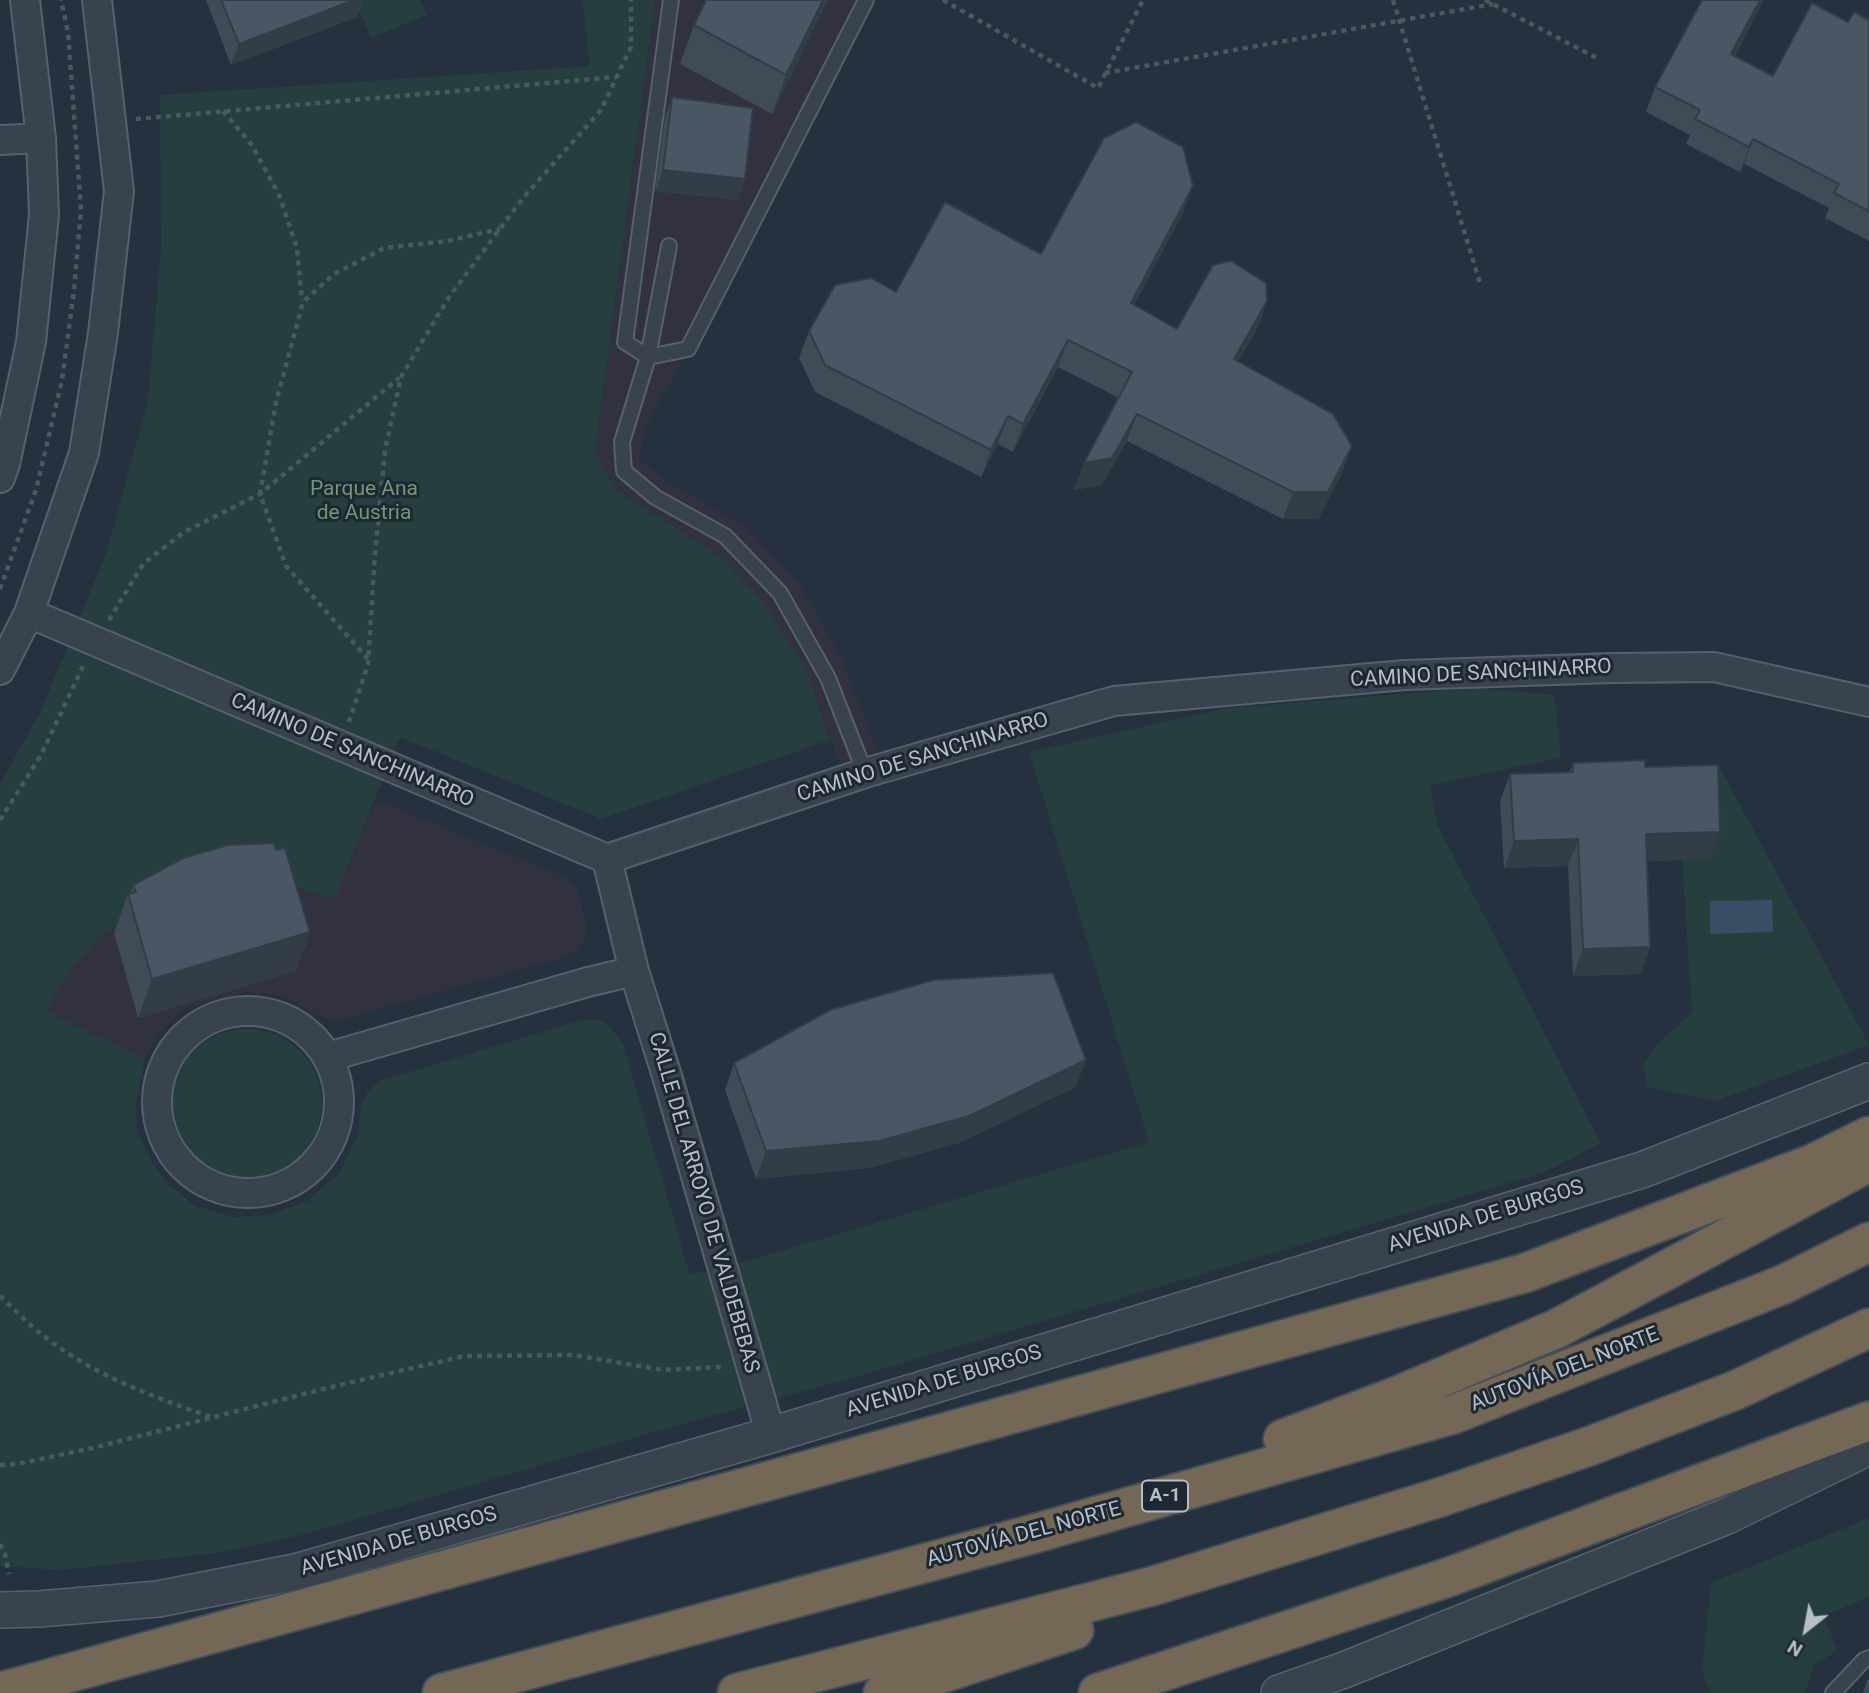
<!DOCTYPE html>
<html>
<head>
<meta charset="utf-8">
<style>
	body { margin:0 }
	#map { position:relative; width:1869px; height:1693px; overflow:hidden; background:#25313e; font-family:Roboto,sans-serif }
	canvas { display:block }
	.north { position:absolute; left:1771px; top:1595px; width:70px; height:70px; -webkit-text-stroke:5px #1e2833; paint-order:stroke; rotate:211deg; font-size:19px; font-weight:700; line-height:28px; text-align:center; color:#b5bec9 }
	.north::after { content:''; display:block; margin:auto; width:24px; height:32px; background:#b5bec9; clip-path:polygon(50% 0,100% 100%,50% 72%,0 100%) }
</style>
</head>
<body>
<div id="map">
<canvas width="1869" height="1693"></canvas>
<div class="north">N</div>
</div>
<script>
const ctx = document.querySelector('canvas').getContext('2d');
ctx.lineJoin = 'round';
function fill(path, color) { ctx.fillStyle = color; ctx.fill(path, 'evenodd'); }
function strokePath(path, color, width, dash) { ctx.strokeStyle = color; ctx.lineWidth = width; ctx.lineCap = dash ? 'butt' : 'round'; ctx.setLineDash(dash || []); ctx.stroke(path); }
function write(font, color, halo, rows, align = 'center') {
  ctx.font = font + ' Roboto,sans-serif'; ctx.lineWidth = 6; ctx.setLineDash([]); ctx.textBaseline = 'middle'; ctx.strokeStyle = halo; ctx.fillStyle = color; for (const [text, x, y, turn = 0] of rows) {
    ctx.save(); ctx.translate(x, y); ctx.rotate((+turn || 0) * Math.PI / 180); ctx.textAlign = isNaN(turn) ? turn : align; if (halo) ctx.strokeText(text, 0, 0); ctx.fillText(text, 0, 0); ctx.restore();
  }
}
const medical = new Path2D(`
	M 655,0 L 873,0 L 644,432 L 639,459 L 666,482 L 747,527 L 801,586 L 841,655 L 877,751 L 839,764 L 807,670 L 641,509 L 614,490 L 595,451 Z
	M 376,800 L 566,877 L 577,889 L 587,927 L 584,940 L 576,951 L 565,957 L 338,1021 L 317,1016 L 284,996 L 246,992 L 183,1009 L 158,1036 L 145,1058 L 46,1011 L 74,965 L 101,936 L 131,917 L 296,887 L 335,899 Z`);
const green = new Path2D(`
	M 355,0 L 420,0 L 427,15 L 371,38 Z
	M 582,0 L 655,0 L 595,451 L 615,490 L 719,555 L 760,598 L 807,670 L 830,740 L 601,819 L 400,737 L 335,899 L 293,886 L 131,917 L 101,936 L 74,965 L 46,1011 L 145,1058 L 136,1103 L 137,1132 L 152,1162 L 169,1185 L 196,1206 L 234,1217 L 270,1215 L 309,1200 L 340,1172 L 358,1135 L 361,1106 L 368,1091 L 380,1081 L 581,1020 C 606,1018 610,1024 623,1044 L 690,1275 L 754,1259 L 1149,1142 L 1029,752 L 1227,708 L 1478,688 L 1555,695 L 1561,758 L 1430,785 L 1438,826 L 1601,1143 L 1543,1173 L 845,1380 L 647,1434 L 302,1535 L 217,1553 L 61,1570 L 0,1566 L 0,784 L 40,713 L 106,554 L 148,400 L 161,247 L 160,95 L 590,66 Z
	M 1717,762 L 1869,1045 L 1715,1101 L 1647,1087 L 1643,1064 L 1657,1045 L 1692,1012 L 1682,860 L 1710,859 L 1708,792 Z
	M172 1104a75 75 0 1 1 150 0a75 75 0 1 1-150 0Z
	M 1869,1518 L 1869,1597 L 1823,1616 L 1838,1650 L 1814,1665 L 1805,1693 L 1711,1693 L 1702,1672 L 1711,1583 Z`);
const water = new Path2D(`
	M 1772,900 L 1773,932 L 1710,934 L 1710,901 Z`);
const path = new Path2D(`
	M 943,0 L 1098,88 L 1143,0
	M 1393,0 L 1480,283
	M 1485,0 L 1597,58
	M 1105,73 L 1493,4
	M 223,111 L 252,145 L 279,195 L 297,248 L 302,301
	M 136,119 L 616,77
	M 0,589 L 36,490 L 62,380 L 74,290 L 81,210 L 68,32 L 61,0
	M 109,620 L 143,564 L 184,532 L 260,494 L 399,378
	M 368,659 L 286,566 L 260,494 L 276,402 L 303,302 L 334,274 L 384,248 L 447,241 L 500,229
	M 349,722 L 368,664 L 375,554 L 385,450 L 401,377 L 449,297 L 523,198 L 601,110 L 631,47 L 631,0
	M 0,820 L 41,755 L 84,664
	M 0,1296 C 13,1308 26,1322 40,1333 C 90,1374 151,1396 211,1417
	M 0,1465 L 17,1464 L 93,1448 L 331,1387 L 464,1356 L 574,1355 L 663,1370 L 723,1367
	M 0,1544 L 5,1554 L 9,1574`);
const service = new Path2D(`
	M 671,0 L 625,342 L 648,357 L 688,349 L 866,0
	M 669,246 L 648,357 L 622,442 L 624,471 L 655,497 L 725,536 L 780,593 L 828,678 L 865,773
	M 1833,1693 L 1864,1660 L 1869,1658`);
const minor = new Path2D(`
	M 0,140 L 41,138
	M 0,478 L 5,464 L 31,342 L 44,215 L 41,138 L 25,0
	M 29,613 L 607,859 L 865,773 L 1114,701 L 1405,675 L 1613,668 L 1714,667 L 1869,702
	M 0,670 L 29,613 L 84,453 L 103,333 L 119,191 L 97,0
	M 607,859 L 634,971 L 667,1076 L 771,1435
	M157 1102a91 91 0 1 1 182 0a91 91 0 1 1-182 0Z
	M 328,1057 L 588,982 L 634,971`);
const tertiary = new Path2D(`
	M 0,1610 L 39,1609 L 158,1599 L 295,1572 L 771,1435 L 1642,1170 L 1869,1081
	M 1279,1693 L 1344,1670 L 1727,1516 L 1869,1447`);
const motorway = new Path2D(`
	M 1283,1439 L 1392,1398 L 1556,1329 L 1858,1168
	M 0,1692 L 1525,1273 L 1812,1164 L 1869,1136
	M 442,1693 L 1033,1534 L 1454,1414 L 1782,1285 L 1869,1242
	M 737,1693 L 1153,1586 L 1441,1497 L 1590,1446 L 1736,1390 L 1869,1328
	M 883,1693 L 1074,1630
	M 1098,1693 L 1449,1577 L 1869,1421`);
const wall = new Path2D(`
	M 206,0 L 363,0 L 357,17 L 231,65 Z
	M 706,0 L 828,0 L 772,114 L 680,64 L 694,25 Z
	M 1761,6 L 1735,56 L 1773,76 L 1848,22 L 1869,20 L 1869,241 L 1825,218 L 1829,208 L 1744,164 L 1740,172 L 1686,144 L 1690,135 L 1646,112 L 1655,87 Z
	M 672,97 L 745,179 L 738,200 L 655,191 L 665,118 Z
	M 1183,213 L 1134,305 L 1177,329 L 1267,301 L 1257,329 L 1238,362 L 1342,473 L 1318,519 L 1283,519 L 1127,441 L 1102,485 L 1074,490 L 1084,463 L 1119,398 L 1058,367 L 1013,452 L 998,444 L 981,477 L 815,392 L 799,358 L 809,331 L 896,292 L 1041,254 Z
	M 1573,763 L 1645,767 L 1710,859 L 1647,861 L 1641,974 L 1573,976 L 1568,866 L 1504,868 L 1500,801 L 1510,774 L 1570,772 Z
	M 276,850 L 310,932 L 296,971 L 138,1018 L 114,933 L 128,894 L 130,894 L 133,885 Z
	M 734,1063 L 1076,1087 L 959,1143 L 869,1168 L 756,1179 L 725,1090 Z
	M 1867,1680 L 1869,1680 L 1869,1693 L 1863,1693 Z`);
const shadedWall = new Path2D(`
	M 354,0 L 363,0 L 357,17 L 231,65 L 239,44 Z
	M 823,0 L 828,0 L 772,114 L 786,75 Z
	M 1760,0 L 1763,0 L 1761,6 L 1722,79 L 1731,54 Z
	M 1753,139 L 1744,164 L 1740,172 L 1749,147 Z
	M 663,170 L 745,179 L 738,200 L 655,191 Z
	M 1193,186 L 1183,213 L 1121,330 L 1131,303 Z
	M 1267,301 L 1257,329 L 1224,386 L 1234,359 Z
	M 1068,340 L 1058,367 L 1013,452 L 1023,424 Z
	M 1137,414 L 1127,441 L 1102,485 L 1074,490 L 1084,463 Z
	M 1008,416 L 998,444 L 981,477 L 991,450 Z
	M 1352,446 L 1342,473 L 1318,519 L 1283,519 L 1293,492 Z
	M 1720,832 L 1710,859 L 1636,862 L 1646,834 Z
	M 1578,839 L 1568,866 L 1504,868 L 1514,841 Z
	M 310,932 L 296,971 L 138,1018 L 152,979 Z
	M 1650,947 L 1641,974 L 1573,976 L 1583,949 Z
	M 1086,1060 L 1076,1087 L 959,1143 L 869,1168 L 756,1179 L 766,1151 Z`);
const building = new Path2D(`
	M 221,0 L 354,0 L 239,44 Z
	M 706,0 L 823,0 L 786,75 L 694,25 Z
	M 1702,0 L 1760,0 L 1731,54 L 1773,76 L 1812,3 L 1848,22 L 1854,12 L 1869,20 L 1869,211 L 1834,193 L 1839,184 L 1753,139 L 1749,147 L 1695,119 L 1700,110 L 1655,87 Z
	M 672,97 L 753,108 L 745,179 L 663,170 Z
	M 1136,122 L 1183,147 L 1193,186 L 1131,303 L 1177,329 L 1213,265 L 1231,261 L 1266,283 L 1267,301 L 1234,359 L 1333,414 L 1352,446 L 1328,492 L 1293,492 L 1137,414 L 1112,458 L 1084,463 L 1132,372 L 1068,340 L 1023,424 L 1008,416 L 991,450 L 825,365 L 809,331 L 835,285 L 871,278 L 896,292 L 945,202 L 1041,254 L 1104,138 Z
	M 1645,760 L 1645,767 L 1718,765 L 1720,832 L 1646,834 L 1650,947 L 1583,949 L 1578,839 L 1514,841 L 1510,774 L 1573,772 L 1573,763 Z
	M 274,843 L 276,850 L 285,848 L 310,932 L 152,979 L 128,894 L 136,892 L 133,885 L 183,858 L 228,845 Z
	M 1053,973 L 1086,1060 L 969,1116 L 879,1141 L 766,1151 L 734,1063 L 830,1010 L 933,980 Z`);
const shields = [
	[1165,1496,46]
];
const shieldNames = [
	["A-1",1165,1496]
];
const parkNames = [
	["Parque Ana",364,490],
	["de Austria",364,514]
];
const streetNames = [
	["CAMINO DE SANCHINARRO",1481,674,-3],
	["CAMINO DE SANCHINARRO",352,751,23],
	["CAMINO DE SANCHINARRO",923,758,-17],
	["CALLE DEL ARROYO DE VALDEBEBAS",703,1203,74],
	["AVENIDA DE BURGOS",1486,1217,-17],
	["AUTOVÍA DEL NORTE",1565,1370,-21],
	["AVENIDA DE BURGOS",944,1382,-17],
	["AUTOVÍA DEL NORTE",1024,1535,-15],
	["AVENIDA DE BURGOS",399,1542,-16]
];
fill(medical, '#32313f');
fill(green, '#273e3f');
fill(water, '#394e65');
strokePath(service, '#57616c', 18);
strokePath(minor, '#57616c', 32);
strokePath(tertiary, '#57616c', 38);
strokePath(motorway, '#444e59', 42);
strokePath(path, '#455b5c', 4.5, [5, 5]);
strokePath(service, '#39434e', 14);
strokePath(minor, '#39434e', 28);
strokePath(tertiary, '#39434e', 35);
strokePath(motorway, '#746756', 38);
fill(wall, '#3f4b56');
fill(shadedWall, '#333d46');
fill(building, '#495764');
strokePath(building, '#333d46', 2);
for (const [x, y, w] of shields) { const box = new Path2D(); box.roundRect(x - w / 2, y - 15.5, w, 31, 5); ctx.fillStyle = '#1e2833'; ctx.fill(box); strokePath(box, '#b5bec9', 2); }
write('bold 19px', '#b5bec9', null, shieldNames);
write('21px', '#6d9975', '#1e2833', parkNames);
write('21px', '#b5bec9', '#1e2833', streetNames);
</script>
</body>
</html>
